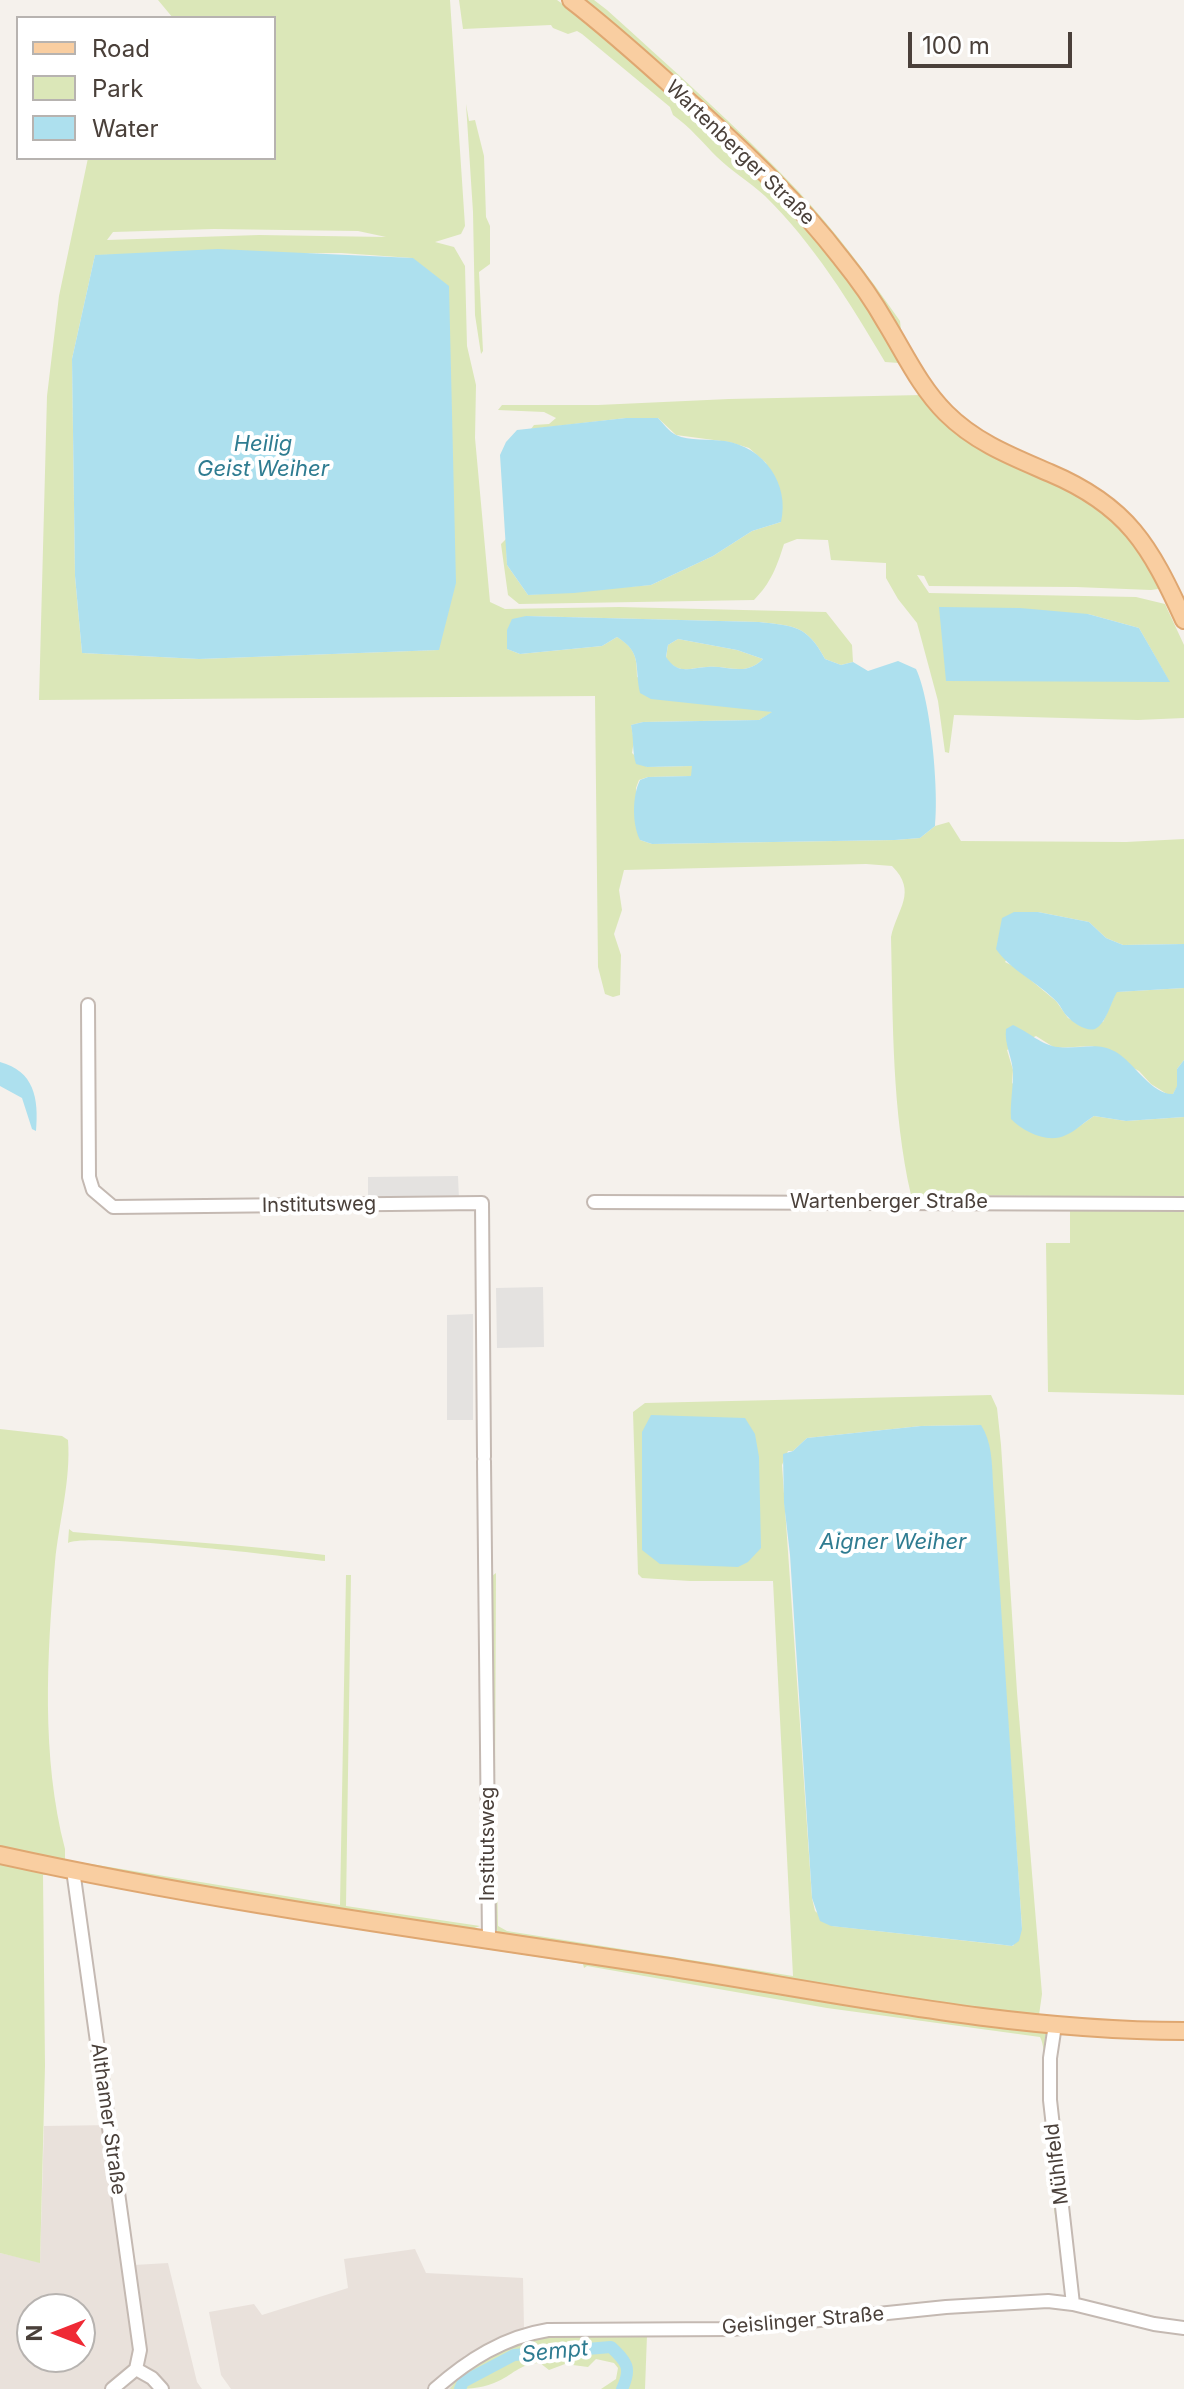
<!DOCTYPE html>
<html>
<head>
<meta charset="utf-8">
<style>
	body { margin:0 }
	#map { position:relative; width:1184px; height:2389px; overflow:hidden; background:#f5f1ec; font-family:Inter,sans-serif }
	canvas { display:block }
	.legend { position:absolute; left:16px; top:16px; width:260px; height:144px; box-sizing:border-box; background:#fff; border:2px solid #b7b3b0; margin:0; padding:10px 14px; list-style:none; font-size:24px; color:#4a403a }
	.legend li { display:flex; align-items:center; gap:16px; height:40px }
	.legend b { width:40px; border:2px solid #b7b3b0 }
	.north { position:absolute; left:16px; top:2293px; width:80px; height:80px; box-sizing:border-box; background:#fff; border:2px solid #b7b3b0; border-radius:50%; rotate:270deg; font-size:22px; font-weight:700; line-height:32px; text-align:center; color:#4a403a }
	.north::after { content:''; display:block; margin:auto; width:28px; height:36px; background:#ef2a35; clip-path:polygon(50% 0,100% 100%,50% 72%,0 100%) }
	.scale { position:absolute; left:908px; top:32px; width:164px; height:36px; box-sizing:border-box; border:4px solid #4a403a; border-top:0; padding-left:10px; font-size:24px; line-height:28px; white-space:nowrap; color:#4a403a; -webkit-text-stroke:6px #fff; paint-order:stroke }
</style>
</head>
<body>
<div id="map">
<canvas width="1184" height="2389"></canvas>
<ul class="legend">
<li><b style="height:10px;background:#f9cea1"></b>Road</li>
<li><b style="height:22px;background:#dbe7b8"></b>Park</li>
<li><b style="height:22px;background:#ade0ee"></b>Water</li>
</ul>
<div class="north">N</div>
<div class="scale">100 m</div>
</div>
<script>
const ctx = document.querySelector('canvas').getContext('2d');
ctx.lineJoin = 'round';
function fill(path, color) { ctx.fillStyle = color; ctx.fill(path, 'evenodd'); }
function strokePath(path, color, width, dash) { ctx.strokeStyle = color; ctx.lineWidth = width; ctx.lineCap = dash ? 'butt' : 'round'; ctx.setLineDash(dash || []); ctx.stroke(path); }
function write(font, color, halo, rows, align = 'center') {
  ctx.font = font + ' Inter,sans-serif'; ctx.lineWidth = 8; ctx.setLineDash([]); ctx.textBaseline = 'middle'; ctx.strokeStyle = halo; ctx.fillStyle = color; for (const [text, x, y, turn = 0] of rows) {
    ctx.save(); ctx.translate(x, y); ctx.rotate((+turn || 0) * Math.PI / 180); ctx.textAlign = isNaN(turn) ? turn : align; if (halo) ctx.strokeText(text, 0, 0); ctx.fillText(text, 0, 0); ctx.restore();
  }
}
const residential = new Path2D(`
	M 114,2125 L 134,2265 L 168,2263 L 197,2382 L 202,2389 L 0,2389 L 0,2253 L 40,2262 L 44,2126 ZM 32,2309 L 80,2309 L 80,2357 L 32,2357 Z
	M 415,2249 L 426,2273 L 523,2278 L 524,2329 L 464,2356 L 463,2389 L 231,2389 L 221,2375 L 209,2312 L 254,2304 L 262,2315 L 348,2288 L 344,2259 Z`);
const green = new Path2D(`
	M 158,0 L 450,0 L 465,226 L 461,234 L 435,242 L 454,247 L 465,266 L 467,346 L 476,385 L 475,438 L 490,602 L 505,609 L 619,607 L 826,612 L 852,645 L 853,662 L 841,665 L 825,659 C 807,625 794,626 759,622 L 526,616 L 507,649 L 520,654 L 602,646 L 617,637 C 635,648 637,657 637,677 L 773,712 L 759,720 L 643,722 L 631,725 L 634,740 L 632,753 L 647,767 L 692,766 L 692,776 L 648,777 L 639,780 L 636,788 L 640,840 L 652,844 L 895,840 L 920,838 L 935,826 L 949,822 L 961,841 L 1126,842 L 1184,839 L 1184,944 L 1123,945 L 1106,938 L 1089,922 L 1038,912 L 1005,962 L 1015,967 L 1056,1001 L 1068,1018 L 1078,1023 L 1103,1022 L 1116,992 L 1184,988 L 1184,1060 L 1177,1069 L 1177,1087 L 1173,1094 L 1167,1094 L 1151,1084 L 1139,1071 L 1092,1046 L 1055,1048 L 1036,1036 L 1007,1050 L 1013,1070 L 1012,1083 L 1077,1128 L 1094,1116 L 1126,1121 L 1184,1117 L 1184,1197 L 911,1195 C 892,1111 893,1023 891,937 C 897,909 918,892 892,866 L 866,864 L 624,870 L 619,890 L 622,910 L 614,934 L 621,955 L 620,995 L 613,997 L 605,994 L 598,967 L 595,696 L 39,700 L 47,396 L 59,296 L 88,158 L 274,158 L 274,18 L 173,18 ZM 214,229 L 358,231 L 386,237 L 259,235 L 107,240 L 113,232 ZM 341,253 L 412,258 L 448,286 L 438,650 L 199,659 L 82,653 L 75,576 L 72,359 L 95,255 Z
	M 459,0 L 557,0 L 583,19 C 675,99 770,177 844,275 C 864,303 886,332 899,363 L 885,362 C 851,304 813,243 765,196 C 750,182 731,171 717,157 C 702,142 690,127 673,115 L 670,107 L 582,34 L 577,31 L 568,34 L 553,28 L 551,25 L 463,29 Z
	M 584,0 L 594,0 L 607,10 C 672,69 738,127 798,191 C 836,232 868,275 900,321 L 901,330 L 875,294 L 651,59 Z
	M 466,104 L 469,121 L 475,120 L 484,156 L 486,217 L 490,226 L 490,264 L 479,272 L 483,351 L 481,354 L 475,315 L 473,212 Z
	M 922,395 L 958,434 L 981,449 L 1090,500 L 1134,540 L 1160,585 L 1158,589 L 1151,590 L 1076,587 L 929,586 L 924,576 L 917,575 L 929,593 L 1136,597 L 1165,604 L 1184,645 L 1184,718 L 1138,720 L 954,715 L 949,753 L 945,752 L 938,701 L 917,623 L 898,599 L 886,578 L 886,563 L 831,560 L 828,540 L 797,539 L 784,544 C 777,566 771,583 754,600 L 519,604 L 508,595 L 501,544 L 506,539 L 507,565 L 528,595 L 651,585 L 713,556 L 752,531 L 781,522 L 766,463 L 749,448 L 729,442 L 676,435 L 658,418 L 626,418 L 531,429 L 534,425 L 549,424 L 556,418 L 544,412 L 498,410 L 502,405 L 598,405 L 729,399 ZM 1088,614 L 1139,628 L 1169,681 L 946,681 Z
	M 678,639 L 737,650 L 763,659 C 745,677 729,665 707,667 C 689,668 678,675 666,658 L 668,645 Z
	M 1070,1208 L 1184,1209 L 1184,1395 L 1048,1392 L 1046,1243 L 1070,1243 Z
	M 991,1395 L 997,1408 L 1001,1445 L 1017,1692 L 1042,1994 L 1039,2015 L 1001,2014 L 498,1932 L 494,1925 L 491,1596 L 492,1576 L 496,1573 L 495,1793 L 498,1926 L 507,1931 L 793,1976 L 773,1581 L 690,1581 L 642,1578 L 638,1574 L 633,1412 L 645,1403 ZM 980,1425 L 1001,1624 L 1022,1928 L 1013,1946 L 832,1926 L 815,1911 L 812,1898 L 782,1465 L 788,1451 L 793,1451 L 807,1438 L 921,1426 Z
	M 0,1429 L 62,1436 L 68,1440 C 71,1480 59,1522 55,1562 C 47,1656 41,1756 65,1849 L 65,1859 L 63,1861 L 0,1849 Z
	M 69,1529 L 73,1532 C 157,1540 241,1544 325,1555 L 325,1561 C 288,1557 87,1532 68,1543 Z
	M 346,1575 L 351,1575 L 346,1906 L 480,1926 L 469,1930 L 327,1909 L 86,1866 L 79,1862 L 340,1905 Z
	M 0,1861 L 65,1875 L 43,1875 L 45,2066 L 40,2263 L 0,2253 Z
	M 351,1926 L 472,1942 L 471,1947 L 477,1948 L 478,1943 L 1046,2030 L 1064,2276 C 1055,2221 1048,2167 1044,2110 C 1043,2092 1048,2052 1040,2037 L 827,2008 L 587,1966 L 584,1968 L 583,1964 L 348,1928 Z
	M 557,2334 L 647,2335 L 645,2389 L 601,2389 L 616,2379 L 618,2368 L 614,2363 L 596,2359 L 588,2367 L 565,2364 L 549,2370 L 540,2363 C 518,2364 514,2375 494,2383 C 479,2389 466,2389 450,2389 C 474,2354 518,2341 557,2334 Z`);
const parking = new Path2D(`
	M 458,1176 L 459,1199 L 368,1201 L 368,1177 Z
	M 543,1287 L 544,1347 L 497,1348 L 496,1288 Z
	M 473,1314 L 473,1420 L 447,1420 L 447,1315 Z`);
const water = new Path2D(`
	M 218,249 L 413,258 L 449,286 L 456,583 L 439,650 L 199,659 L 82,653 L 75,576 L 72,359 L 95,255 Z
	M 626,418 L 658,418 C 663,423 669,432 676,435 C 689,441 710,439 725,441 C 764,447 790,484 781,522 L 752,531 L 713,556 L 651,585 L 574,593 L 528,595 L 507,565 L 500,455 L 506,442 L 517,430 Z
	M 939,607 L 1020,608 L 1088,614 L 1139,628 L 1170,682 L 946,681 Z
	M 526,616 L 759,622 C 794,626 807,625 825,659 L 841,665 L 853,662 L 868,671 L 898,661 L 916,669 C 931,700 939,791 935,826 L 920,838 L 895,840 L 652,844 L 640,840 C 632,825 632,796 640,780 L 648,777 L 691,776 L 692,766 L 647,767 L 636,764 C 632,751 634,739 631,725 L 643,722 L 759,720 L 772,712 L 651,699 L 640,693 C 634,666 643,653 617,637 L 602,646 L 520,654 L 507,649 L 507,630 L 512,619 ZM 678,639 L 737,650 L 763,659 C 745,677 728,665 707,667 C 689,668 678,675 666,657 L 668,645 Z
	M 1014,912 L 1038,912 L 1089,922 L 1106,938 L 1123,945 L 1184,944 L 1184,988 L 1117,992 C 1111,1002 1106,1024 1095,1029 C 1087,1032 1073,1023 1068,1017 C 1063,1013 1061,1006 1057,1002 C 1038,982 1011,971 996,949 L 1002,918 Z
	M 1013,1025 C 1027,1031 1043,1046 1058,1047 C 1079,1050 1099,1040 1119,1054 C 1135,1065 1153,1095 1173,1094 L 1177,1086 L 1177,1069 L 1184,1060 L 1184,1117 L 1126,1121 L 1094,1116 C 1084,1122 1076,1131 1066,1135 C 1048,1144 1024,1132 1011,1119 C 1010,1104 1013,1089 1013,1074 C 1013,1058 1004,1045 1006,1029 Z
	M 0,1062 C 34,1071 39,1098 36,1131 L 32,1129 L 22,1098 L 0,1086 Z
	M 651,1415 L 745,1418 L 755,1434 L 759,1457 L 761,1548 L 748,1562 L 738,1567 L 660,1564 L 642,1550 L 642,1432 Z
	M 981,1425 C 992,1442 992,1463 993,1484 L 1022,1929 L 1019,1941 L 1012,1946 L 996,1944 L 831,1926 L 820,1921 L 812,1898 L 790,1555 L 784,1503 L 783,1454 L 793,1451 L 807,1438 L 921,1426 Z`);
const canal = new Path2D(`
	M 460,2389 L 463,2382 L 514,2355 L 611,2347 C 627,2362 632,2368 622,2389`);
const minor = new Path2D(`
	M 88,1005 L 89,1177 L 93,1190 L 113,1207 L 482,1203 L 484,1457
	M 594,1202 L 1184,1204
	M 484,1461 L 489,1939
	M 73,1870 L 140,2350 L 136,2369 L 112,2389
	M 1055,2025 L 1050,2058 L 1050,2100 L 1073,2304
	M 136,2369 L 152,2378 L 162,2389
	M 435,2389 C 468,2360 504,2337 548,2330 L 732,2329 L 946,2307 L 1048,2301 L 1073,2304 L 1154,2324 L 1184,2328`);
const major = new Path2D(`
	M 571,0 C 614,33 654,70 694,106 C 747,154 798,202 841,258 C 858,279 873,300 886,323 C 905,354 920,387 946,413 C 976,443 1013,457 1050,473 C 1128,506 1150,546 1184,620
	M 0,1855 C 218,1903 441,1932 662,1966 C 835,1993 1009,2031 1184,2031`);
const streetNames = [
	["Wartenberger Straße",740,153,44],
	["Wartenberger Straße",889,1202],
	["Institutsweg",319,1205,-1],
	["Institutsweg",488,1844,-90],
	["Althamer Straße",108,2119,82],
	["Mühlfeld",1057,2164,-97],
	["Geislinger Straße",803,2321,-5]
];
const waterNames = [
	["Heilig",263,444],
	["Geist Weiher",263,469],
	["Aigner Weiher",893,1542],
	["Sempt",555,2352,-6]
];
fill(residential, '#e9e1db');
fill(green, '#dbe7b8');
fill(parking, '#e4e2e0');
fill(water, '#ade0ee');
strokePath(canal, '#ade0ee', 12);
strokePath(minor, '#c4b9b2', 16);
strokePath(major, '#dfa771', 20);
strokePath(minor, '#fff', 12);
strokePath(major, '#f9cea1', 16);
write('20px', '#4a403a', '#fff', streetNames);
write('italic 22px', '#2f7c91', '#fff', waterNames);
</script>
</body>
</html>
